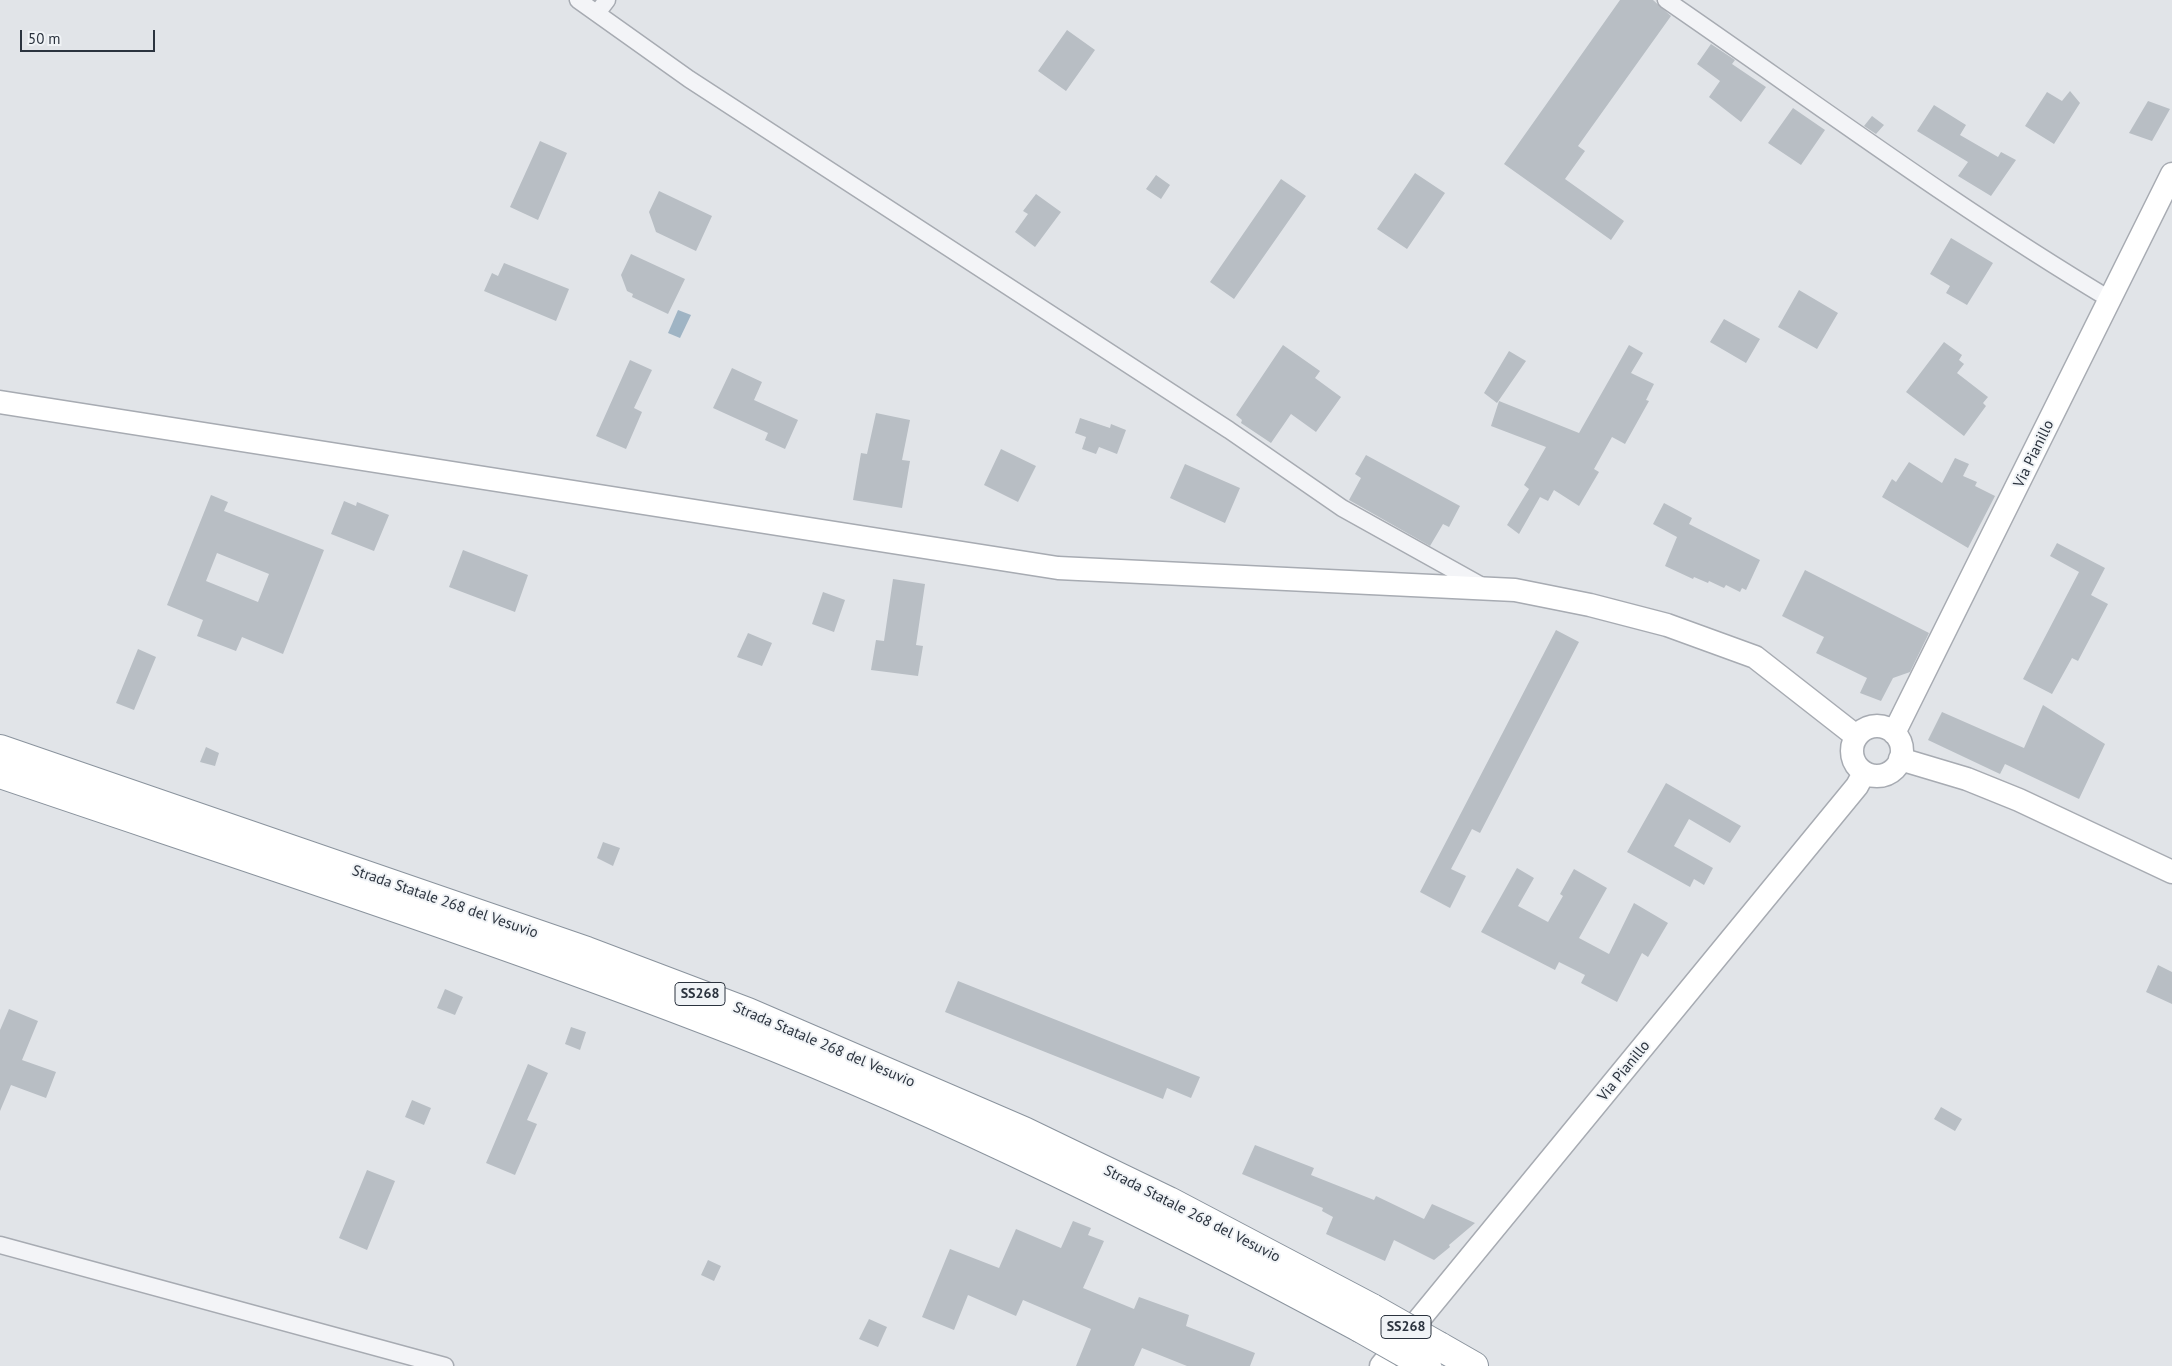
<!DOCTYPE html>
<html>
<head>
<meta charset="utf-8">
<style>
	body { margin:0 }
	#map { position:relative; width:2172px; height:1366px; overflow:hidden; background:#e1e4e8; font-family:"PT Sans",sans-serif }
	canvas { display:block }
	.scale { position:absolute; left:20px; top:30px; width:135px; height:22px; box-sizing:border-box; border:2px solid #2b333e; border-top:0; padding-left:6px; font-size:15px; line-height:18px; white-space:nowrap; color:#2b333e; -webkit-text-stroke:4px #f0f3f6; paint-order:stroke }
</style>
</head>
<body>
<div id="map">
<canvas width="2172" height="1366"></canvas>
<div class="scale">50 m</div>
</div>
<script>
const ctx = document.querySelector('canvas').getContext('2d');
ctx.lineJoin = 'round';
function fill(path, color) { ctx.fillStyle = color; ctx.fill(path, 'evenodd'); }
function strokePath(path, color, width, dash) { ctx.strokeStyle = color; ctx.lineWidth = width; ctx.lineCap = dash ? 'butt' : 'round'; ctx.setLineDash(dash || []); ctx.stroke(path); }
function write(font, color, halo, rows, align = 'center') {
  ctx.font = font + ' "PT Sans",sans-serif'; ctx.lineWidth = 4; ctx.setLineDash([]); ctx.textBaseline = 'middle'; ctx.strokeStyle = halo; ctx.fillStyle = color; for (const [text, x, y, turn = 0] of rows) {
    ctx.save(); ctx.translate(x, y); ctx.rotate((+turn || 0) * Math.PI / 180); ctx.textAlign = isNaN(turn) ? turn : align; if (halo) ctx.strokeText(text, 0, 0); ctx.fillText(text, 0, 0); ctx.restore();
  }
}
const water = new Path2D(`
	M 678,310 L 691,315 L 680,338 L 668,333 Z`);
const building = new Path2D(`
	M 1620,0 L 1653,0 L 1671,16 L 1578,146 L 1585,151 L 1565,179 L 1624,221 L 1611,240 L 1504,164 Z
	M 1067,30 L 1095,50 L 1066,91 L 1038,71 Z
	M 1711,44 L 1735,60 L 1732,64 L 1766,87 L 1741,122 L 1709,97 L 1720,81 L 1697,64 Z
	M 2070,91 L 2080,103 L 2054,144 L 2025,126 L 2047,92 L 2062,101 Z
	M 2148,101 L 2170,109 L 2152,141 L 2129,133 Z
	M 1934,105 L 1966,125 L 1960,135 L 1998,157 L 2001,152 L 2016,160 L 1991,196 L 1958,176 L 1968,162 L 1917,131 Z
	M 1793,108 L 1825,130 L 1801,165 L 1768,143 Z
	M 1872,116 L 1884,125 L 1876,134 L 1864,126 Z
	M 540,141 L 567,153 L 538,220 L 510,207 Z
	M 1415,173 L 1445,193 L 1407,249 L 1377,229 Z
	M 1156,175 L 1170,185 L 1161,199 L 1146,189 Z
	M 1281,179 L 1306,196 L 1234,299 L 1210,282 Z
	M 659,191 L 712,216 L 696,251 L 656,232 L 649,212 Z
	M 1036,194 L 1061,212 L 1035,247 L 1015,232 L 1028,214 L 1023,211 Z
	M 1951,238 L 1993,263 L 1967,305 L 1946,293 L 1950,286 L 1930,274 Z
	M 631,254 L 685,279 L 668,314 L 632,297 L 633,294 L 627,291 L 621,275 Z
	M 504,263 L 569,289 L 556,321 L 484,291 L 492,273 L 498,276 Z
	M 1799,290 L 1838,313 L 1817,349 L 1778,327 Z
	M 1724,319 L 1760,339 L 1746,363 L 1710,342 Z
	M 1944,342 L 1962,355 L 1959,360 L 1964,364 L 1957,373 L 1988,397 L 1983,403 L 1986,406 L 1964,436 L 1906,392 Z
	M 1283,345 L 1320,371 L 1315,378 L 1341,397 L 1316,432 L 1291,414 L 1271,443 L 1241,423 L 1242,420 L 1236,415 Z
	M 1629,345 L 1643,353 L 1631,373 L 1654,384 L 1646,400 L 1649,401 L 1625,444 L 1612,437 L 1594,469 L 1599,472 L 1579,506 L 1554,490 L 1548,501 L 1540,497 L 1519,534 L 1507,525 L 1529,489 L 1524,485 L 1546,447 L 1491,426 L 1499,401 L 1579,433 Z
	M 1509,351 L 1526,361 L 1497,403 L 1484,393 Z
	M 630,360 L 652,370 L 634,408 L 642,412 L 626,449 L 596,436 Z
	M 732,368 L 762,382 L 754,400 L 798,420 L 785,449 L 765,440 L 768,433 L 713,408 Z
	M 876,413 L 910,420 L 902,460 L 910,461 L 902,508 L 853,500 L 861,453 L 867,454 Z
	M 1080,418 L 1110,428 L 1111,424 L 1126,430 L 1117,454 L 1099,447 L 1096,454 L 1082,449 L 1086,437 L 1075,433 Z
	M 1001,449 L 1036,466 L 1018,502 L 984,485 Z
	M 1366,455 L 1460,506 L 1449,527 L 1443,524 L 1430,546 L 1349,500 L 1361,478 L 1355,474 Z
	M 1955,458 L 1969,464 L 1963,476 L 1977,482 L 1975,486 L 1995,496 L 1968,548 L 1882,497 L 1892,479 L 1896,482 L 1909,462 L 1942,483 Z
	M 1185,464 L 1240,488 L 1225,523 L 1170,498 Z
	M 211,495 L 228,502 L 224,511 L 324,550 L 283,654 L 242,637 L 236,651 L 197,636 L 203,620 L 167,605 ZM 217,553 L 269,574 L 258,602 L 206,581 Z
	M 344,501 L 356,506 L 357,502 L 389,515 L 374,551 L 331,534 Z
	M 1664,503 L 1692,518 L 1689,524 L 1760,560 L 1746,590 L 1742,588 L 1740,592 L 1726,585 L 1724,588 L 1709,581 L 1708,583 L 1694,577 L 1693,579 L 1665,566 L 1677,537 L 1653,524 Z
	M 2057,543 L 2105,568 L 2091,595 L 2108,604 L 2078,661 L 2072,658 L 2052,694 L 2023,679 L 2079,572 L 2050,556 Z
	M 463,550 L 528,575 L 515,612 L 449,587 Z
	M 1805,570 L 1929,633 L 1910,672 L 1893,678 L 1881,701 L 1860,693 L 1867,678 L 1816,653 L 1824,637 L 1782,616 Z
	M 893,579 L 925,584 L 916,645 L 923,646 L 918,676 L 871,670 L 876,640 L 884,641 Z
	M 823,592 L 845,600 L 834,632 L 812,624 Z
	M 1556,630 L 1579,642 L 1480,833 L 1472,829 L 1451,869 L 1466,876 L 1450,908 L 1420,892 Z
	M 748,633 L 772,643 L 762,666 L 737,657 Z
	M 138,649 L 156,657 L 134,710 L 116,703 Z
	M 2043,705 L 2105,744 L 2079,799 L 2005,764 L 2000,774 L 1928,740 L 1942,712 L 2024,748 Z
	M 206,747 L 219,753 L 215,766 L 200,762 Z
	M 1666,783 L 1741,826 L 1730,843 L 1689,819 L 1674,846 L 1713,868 L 1704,885 L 1694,879 L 1690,887 L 1627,852 Z
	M 603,842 L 620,848 L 613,866 L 597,858 Z
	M 1517,868 L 1534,878 L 1518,906 L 1548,922 L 1563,896 L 1560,894 L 1574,869 L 1607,888 L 1579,938 L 1609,954 L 1634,903 L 1668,923 L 1648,957 L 1642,953 L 1617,1002 L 1581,983 L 1585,975 L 1559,962 L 1555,970 L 1481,932 Z
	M 2158,965 L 2172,972 L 2172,1004 L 2146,992 Z
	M 958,981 L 1200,1077 L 1191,1098 L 1167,1088 L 1163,1099 L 945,1012 Z
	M 445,989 L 463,997 L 455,1015 L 437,1008 Z
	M 9,1009 L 38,1021 L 22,1060 L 56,1072 L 46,1098 L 11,1085 L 0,1111 L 0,1030 Z
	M 571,1027 L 586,1032 L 580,1050 L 565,1044 Z
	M 528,1064 L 548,1073 L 527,1120 L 537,1124 L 515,1175 L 486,1163 Z
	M 412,1100 L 431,1108 L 424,1125 L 405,1117 Z
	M 1941,1107 L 1962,1119 L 1955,1131 L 1934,1119 Z
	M 1255,1145 L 1314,1168 L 1311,1175 L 1374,1200 L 1376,1196 L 1424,1219 L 1432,1204 L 1475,1223 L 1449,1245 L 1450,1247 L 1434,1260 L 1394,1240 L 1385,1261 L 1326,1234 L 1333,1217 L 1322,1211 L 1323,1208 L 1242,1174 Z
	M 367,1170 L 395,1181 L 367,1250 L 339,1238 Z
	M 1073,1221 L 1091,1228 L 1088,1235 L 1104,1241 L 1083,1288 L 1134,1309 L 1139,1297 L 1189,1315 L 1186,1326 L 1255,1353 L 1250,1366 L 1187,1366 L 1142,1348 L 1134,1366 L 1076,1366 L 1091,1329 L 1023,1300 L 1016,1316 L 968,1295 L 954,1330 L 922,1317 L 950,1249 L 999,1268 L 1016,1229 L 1061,1248 Z
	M 708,1260 L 721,1266 L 714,1281 L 701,1275 Z
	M 869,1319 L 887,1327 L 878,1347 L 859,1339 Z`);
const street = new Path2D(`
	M 578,0 L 689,79 L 1229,430 L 1342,508 L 1482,586
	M 1666,0 C 1813,101 1957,208 2111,300
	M 597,13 L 607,0
	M 0,1245 L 445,1366`);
const secondary = new Path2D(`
	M 0,402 L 1058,568 L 1515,590 L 1590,605 L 1667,625 L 1755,657 L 1856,736
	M1852 751a25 25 0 1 1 50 0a25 25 0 1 1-50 0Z
	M 1894,733 L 2172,174
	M 1900,759 L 1967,779 L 2019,800 L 2172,872
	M 1381,1366 L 1857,786 L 1864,773`);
const highway = new Path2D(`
	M 0,749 L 587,951 L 748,1012 L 1024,1131 L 1169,1201 L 1372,1308
	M 0,774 C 247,858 496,938 739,1033 C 953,1117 1158,1219 1360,1328
	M 1439,1346 L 1474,1366`);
const highwayBridge = new Path2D(`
	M 1372,1308 L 1439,1346
	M 1360,1328 L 1427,1366`);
const shields = [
	[700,994,50],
	[1406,1327,50]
];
const shieldNames = [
	["SS268",700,994],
	["SS268",1406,1327]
];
const streetNames = [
	["Via Pianillo",2034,454,-64],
	["Strada Statale 268 del Vesuvio",445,902,19],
	["Strada Statale 268 del Vesuvio",824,1045,23],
	["Via Pianillo",1624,1071,-51],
	["Strada Statale 268 del Vesuvio",1192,1214,27]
];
fill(water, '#9fb4c4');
fill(building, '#b8bec4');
strokePath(street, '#a7abb2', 19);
strokePath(secondary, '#a7abb2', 25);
strokePath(highway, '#8a939d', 30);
strokePath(street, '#f3f4f7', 16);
strokePath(secondary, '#fff', 22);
strokePath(highway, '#fff', 28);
strokePath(highwayBridge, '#8a939d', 30, []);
strokePath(highwayBridge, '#fff', 28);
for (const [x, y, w] of shields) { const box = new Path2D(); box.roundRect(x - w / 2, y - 11.5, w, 23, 4); ctx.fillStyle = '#f0f3f6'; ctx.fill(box); strokePath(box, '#2b333e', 1); }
write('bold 14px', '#2b333e', null, shieldNames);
write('15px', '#2b333e', '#f0f3f6', streetNames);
</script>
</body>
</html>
